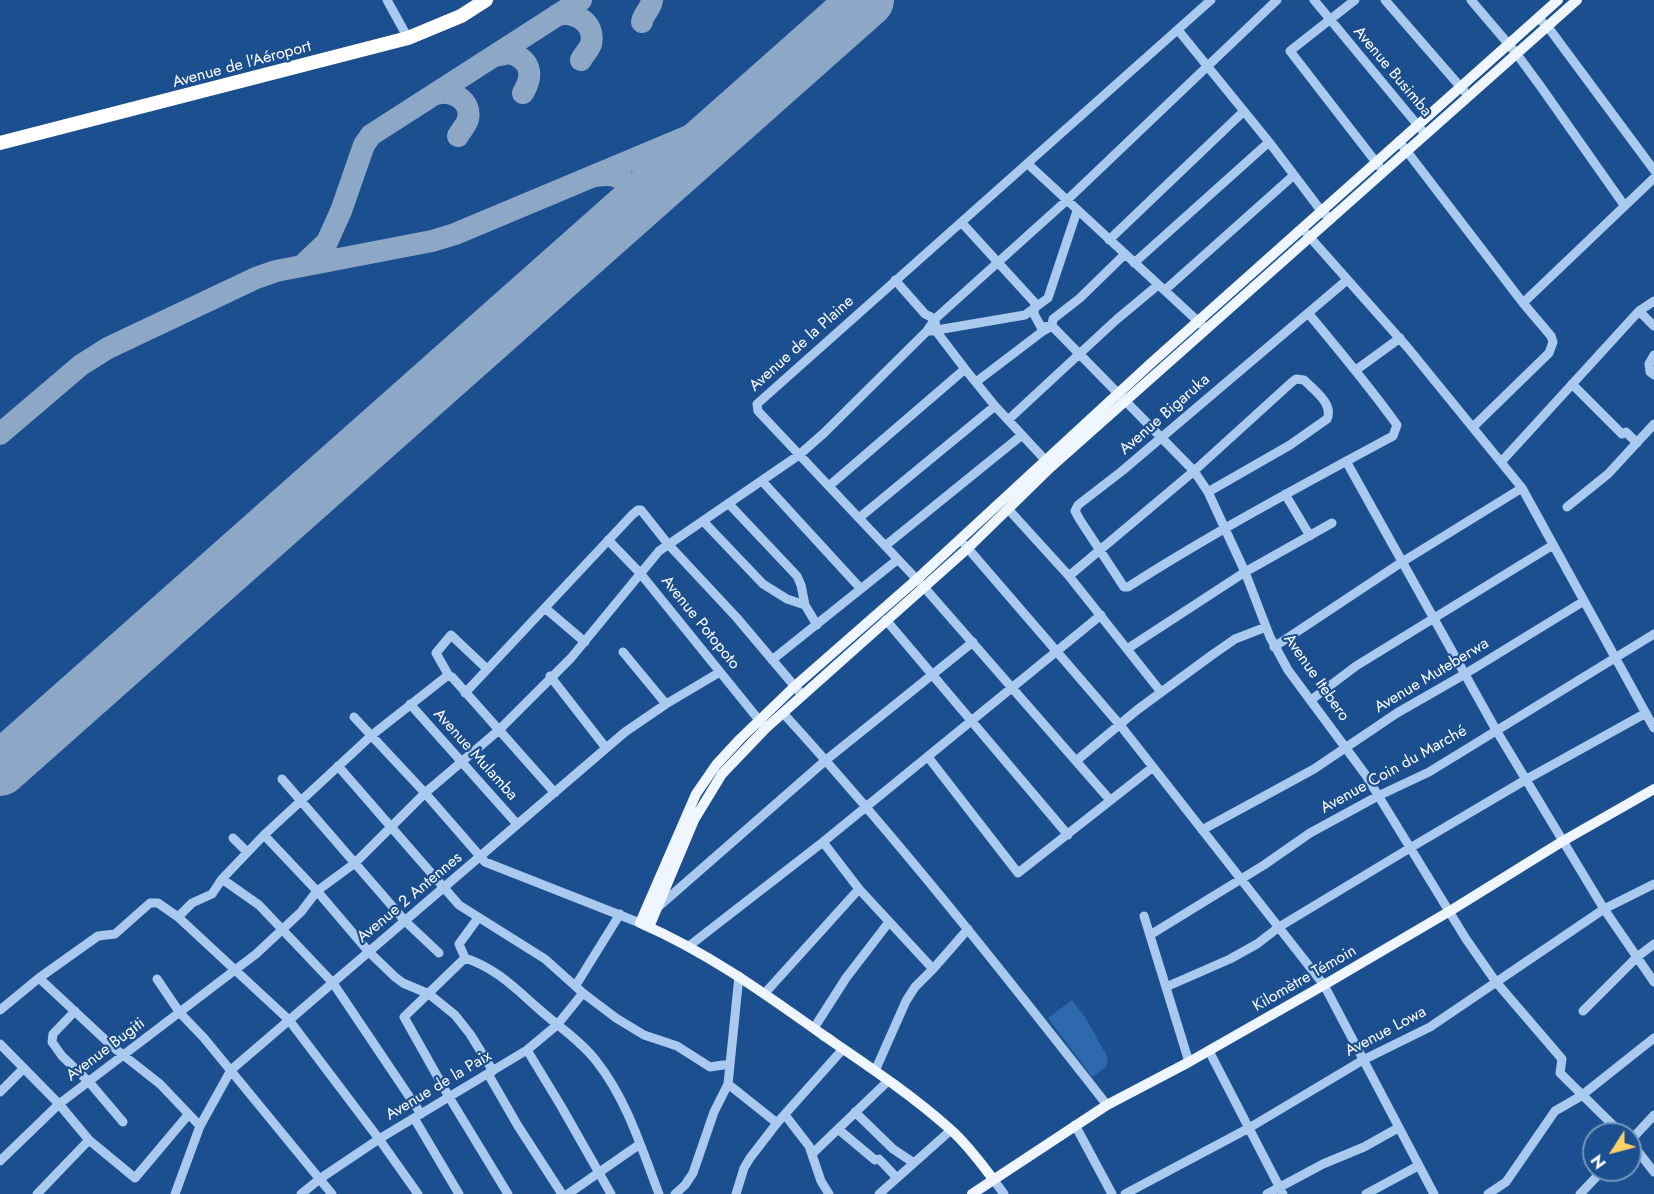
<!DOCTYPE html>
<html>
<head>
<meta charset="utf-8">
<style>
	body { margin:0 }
	#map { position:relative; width:1654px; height:1194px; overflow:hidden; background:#1b4f8f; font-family:Jost,sans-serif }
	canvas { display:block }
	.north { position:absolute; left:1582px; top:1122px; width:60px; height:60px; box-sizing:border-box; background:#1b4f8f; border:2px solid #7695bc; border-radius:50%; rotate:234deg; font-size:16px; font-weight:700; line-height:24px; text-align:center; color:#fff }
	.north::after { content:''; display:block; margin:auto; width:21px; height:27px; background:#ffd166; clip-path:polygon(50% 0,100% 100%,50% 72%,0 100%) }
</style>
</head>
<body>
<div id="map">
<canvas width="1654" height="1194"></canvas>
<div class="north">N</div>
</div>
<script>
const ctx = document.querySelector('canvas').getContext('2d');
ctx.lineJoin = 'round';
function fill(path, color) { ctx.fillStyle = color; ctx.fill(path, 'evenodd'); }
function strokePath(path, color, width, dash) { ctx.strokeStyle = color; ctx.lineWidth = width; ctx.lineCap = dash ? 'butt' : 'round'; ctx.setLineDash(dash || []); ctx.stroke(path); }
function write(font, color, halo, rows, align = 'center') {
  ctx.font = font + ' Jost,sans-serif'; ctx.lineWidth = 4.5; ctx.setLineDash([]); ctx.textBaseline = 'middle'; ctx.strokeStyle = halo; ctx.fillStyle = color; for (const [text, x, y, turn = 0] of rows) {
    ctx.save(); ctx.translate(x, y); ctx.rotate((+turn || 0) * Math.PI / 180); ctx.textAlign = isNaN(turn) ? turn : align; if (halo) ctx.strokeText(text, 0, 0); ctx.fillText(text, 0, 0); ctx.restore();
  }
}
const green = new Path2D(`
	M 1072,1000 L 1087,1020 L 1108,1058 L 1106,1067 L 1092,1077 L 1048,1018 Z`);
const taxiway = new Path2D(`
	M 557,15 C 574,11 596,22 591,44 C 589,50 584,54 581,60
	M 642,22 C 643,14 651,9 652,0
	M 495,56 L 510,53 C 531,60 534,75 523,93
	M 436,94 C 451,89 472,100 468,119 C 466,126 461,130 458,136
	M 596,176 C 626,171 636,188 625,214
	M 303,265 L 327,242 L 341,211 L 364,145 L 371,135 L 581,0
	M 0,434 L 81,365 L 108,348 L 256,278 L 276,271 L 432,241 L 455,234 L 720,123 L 740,112`);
const runway = new Path2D(`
	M 0,769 L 867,0`);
const minor = new Path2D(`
	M 387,0 L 408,38
	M 1314,0 L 1425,134
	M 1355,0 L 1290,51 L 1379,166
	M 1385,0 L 1464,91
	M 1471,0 L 1516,53 L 1541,87 L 1624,205
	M 1538,18 L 1548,27 L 1654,170
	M 1178,30 L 1269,142 L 1322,212 L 1331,219
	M 1399,141 L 1523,303 L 1551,336 L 1553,342 L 1549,353 L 1473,427
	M 1028,164 L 1202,325
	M 962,223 L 1035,303 L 1034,314 L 1041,327 L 1052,326 L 1194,471 L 1208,492 L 1245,572 L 1270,637 L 1288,670 L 1365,774 L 1466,939 L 1496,982 L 1562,1059 L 1560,1073 L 1622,1134
	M 1307,234 L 1408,348 L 1522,488 L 1654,728
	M 1109,240 L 1244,111
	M 1134,263 L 1269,142
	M 895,280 L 925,314 L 935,319 L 936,331 L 965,369 L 995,406 L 1049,464
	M 1165,290 L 1294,175
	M 1523,303 L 1654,178
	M 1639,311 L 1654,326
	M 1308,313 C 1339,350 1369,386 1397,425 L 1393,436 C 1304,484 1214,532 1128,587 L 1124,587 L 1080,520 L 1075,511 L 1078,505 L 1122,471 L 1347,280
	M 931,331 L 1025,315 L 1048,298 L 1077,211
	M 1654,355 L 1649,364 L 1650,372 L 1654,375
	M 1356,370 L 1400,338
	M 976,382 L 1043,331 L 1052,326 L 1053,319 L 1080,298 L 1125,254
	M 1572,384 L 1622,434 L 1626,432 L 1637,443
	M 1008,420 L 1116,320 L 1158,285
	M 1346,461 L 1496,730 L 1604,909 L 1654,982
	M 1502,461 L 1639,311 L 1654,301
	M 762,481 L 861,589
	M 829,486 L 965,369
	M 1285,494 L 1310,536
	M 729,504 L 797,576 L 801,585 L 805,605 L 817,625
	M 1567,507 L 1608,474 L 1654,424
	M 1009,510 L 1069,576 L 1161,692
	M 859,518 L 995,406
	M 703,521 L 763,584 L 787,599 L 805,605
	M 608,540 L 640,573 L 763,725
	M 965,545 L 1120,725 L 1324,985 L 1434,1194
	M 885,546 L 1022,435
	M 1069,576 L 1194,471 L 1292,382 L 1296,379 L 1304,380 C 1314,390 1334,404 1327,419 L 1290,445 L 1208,492
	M 545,608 L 585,642
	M 886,620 L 1068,835
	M 1274,647 L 1402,562 L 1522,488
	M 1127,649 L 1245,572 L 1332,523
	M 623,652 L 666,704
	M 772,660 L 897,560
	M 449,676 L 436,653 L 451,635 L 487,669
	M 550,676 L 606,748
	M 465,693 L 632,515 L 638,510 L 641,510 L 668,544 L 737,618 L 802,695
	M 1311,700 L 1356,666 L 1553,545
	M 410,704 L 517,824
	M 783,713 C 897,838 1002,971 1107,1105
	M 354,717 L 425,793 L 485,862 L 640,923
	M 928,757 L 1018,873 L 1153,767
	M 1076,761 L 1137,710 L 1212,655 L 1235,639 L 1266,627
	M 338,766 L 459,905 L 545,959 L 583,993 L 616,1018 L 644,1035 L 677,1046 L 710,1067 L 730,1064
	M 282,779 L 405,921 L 439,953
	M 1110,800 L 923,586 L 758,411 L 757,404 L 1211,0
	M 1202,830 L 1314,769 L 1397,713 L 1465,674 L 1584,601
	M 264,835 L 317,891 L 369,952 L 395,977 L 403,983 L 429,994 L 455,1015 L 470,1034 L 493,1071
	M 233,838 L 247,852
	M 823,842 L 859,889 L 933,969
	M 222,879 L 259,905 L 333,983 L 421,1114
	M 658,907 L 826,760 L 973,642
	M 1144,916 L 1189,1062
	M 178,917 L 192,903 L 212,894 L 222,879 L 264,835 L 372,735 L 447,676 L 452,677 L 555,793
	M 478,918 L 459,944 L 465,958 C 496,968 516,989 540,1010 C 559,1027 582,1042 597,1062 C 627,1100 642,1150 659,1194
	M 1150,935 L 1264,865 L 1310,833 L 1378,796 L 1429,772 L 1654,634
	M 689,946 L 823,842 L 1101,615
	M 465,958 L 404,1017 L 449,1097 L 508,1194
	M 39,978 L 98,936 L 115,934 L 150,903 L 158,903 L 178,917 L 289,1020 L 379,1139 L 418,1194
	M 157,979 L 180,1013 L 204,1038 L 332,1194
	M 576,985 L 620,914
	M 1166,987 L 1230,959 L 1257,944 L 1279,927 L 1410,848 L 1527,779 L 1646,713
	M 765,993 L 859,889
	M 0,1010 L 39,978 L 113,1047 L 160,1084 L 200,1126
	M 75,1011 L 53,1034 L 52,1042 L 62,1056 L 90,1083 L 123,1122
	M 1583,1011 L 1637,957 L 1654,944
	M 814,1028 L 846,978 L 889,922
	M 0,1044 L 59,1104 L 89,1140 L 135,1178 L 188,1115
	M 527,1050 L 561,1106 L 611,1194
	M 1209,1051 L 1283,1194
	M 875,1071 L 906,1001 L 915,987 L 933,969 L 968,929
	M 488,1074 L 518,1126 L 562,1194
	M 728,1084 L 777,1123
	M 0,1092 L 24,1068
	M 855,1112 L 893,1149 L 914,1163
	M 785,1115 L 809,1146 L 821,1181 L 829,1194
	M 414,1118 L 459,1194
	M 1075,1125 L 1112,1194
	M 838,1129 L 875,1160 L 879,1159 L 897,1178
	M 1630,1141 L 1654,1172
	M 1630,1141 L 1654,1115
	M 812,1154 L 888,1081
	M 0,1161 L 59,1104 L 256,954 L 301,912 L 317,891 L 355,863 L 425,793 L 499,730 L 571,658 L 659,551 L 799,455 L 824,433 L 926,332 L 935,319 L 1066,201 L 1277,0
	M 993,1179 L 1004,1194
	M 37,1194 L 89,1140
	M 175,1194 L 200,1126 L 231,1070 L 625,732 L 666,704 L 720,672
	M 301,1194 L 321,1178 L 379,1139 L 527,1050 L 557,1025 L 583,993
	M 568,1194 L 640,1144
	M 675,1194 L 685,1185 L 693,1173 L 714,1112 L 728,1084 L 739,976
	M 736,1194 L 744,1168 L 750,1158 L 777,1123 L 843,1049
	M 879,1194 L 951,1130
	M 1125,1194 L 1249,1128 L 1363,1060 L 1430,1027 L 1604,909 L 1654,884
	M 1267,1194 L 1323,1164 L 1364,1147 L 1398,1128
	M 1366,1194 L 1418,1166
	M 1488,1194 L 1506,1182 L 1555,1111 L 1581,1096 L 1654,1038
	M 1580,1194 L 1603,1170`);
const major = new Path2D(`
	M 649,927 L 694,820 L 722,774 L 766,728 L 968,548 L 1051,467 L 1577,0
	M 993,1179 C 980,1162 967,1144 951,1130 C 912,1095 867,1065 823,1035 C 764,993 707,952 640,923 L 696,794 L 716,765 L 740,739 L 795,686 L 916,580 L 1149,365 L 1558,0
	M 972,1194 L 1107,1105 L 1189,1062 L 1324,985 L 1450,911 L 1563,841 L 1654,789`);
const highway = new Path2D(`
	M 0,143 L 408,38 L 461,16 L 486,0`);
const streetNames = [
	["Avenue de l'Aéroport",242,65,-15],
	["Avenue Busimba",1392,72,50],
	["Avenue de la Plaine",802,344,-42],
	["Avenue Bigaruka",1165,415,-41],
	["Avenue Potopoto",700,623,51],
	["Avenue Muteberwa",1432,676,-31],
	["Avenue Itebero",1316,678,55],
	["Avenue Mulamba",475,755,48],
	["Avenue Coin du Marché",1394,770,-29],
	["Avenue 2 Antennes",410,898,-40],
	["Kilomètre Témoin",1305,979,-30],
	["Avenue Lowa",1386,1032,-28],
	["Avenue Bugiti",106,1050,-37],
	["Avenue de la Paix",439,1086,-31]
];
fill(green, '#2e69ad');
strokePath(taxiway, '#8da7c7', 22);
strokePath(runway, '#8da7c7', 54);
strokePath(minor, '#a9c9ee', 9);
strokePath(major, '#f0f6ff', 10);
strokePath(highway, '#fff', 14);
write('16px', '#fff', '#1b4f8f', streetNames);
</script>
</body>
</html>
